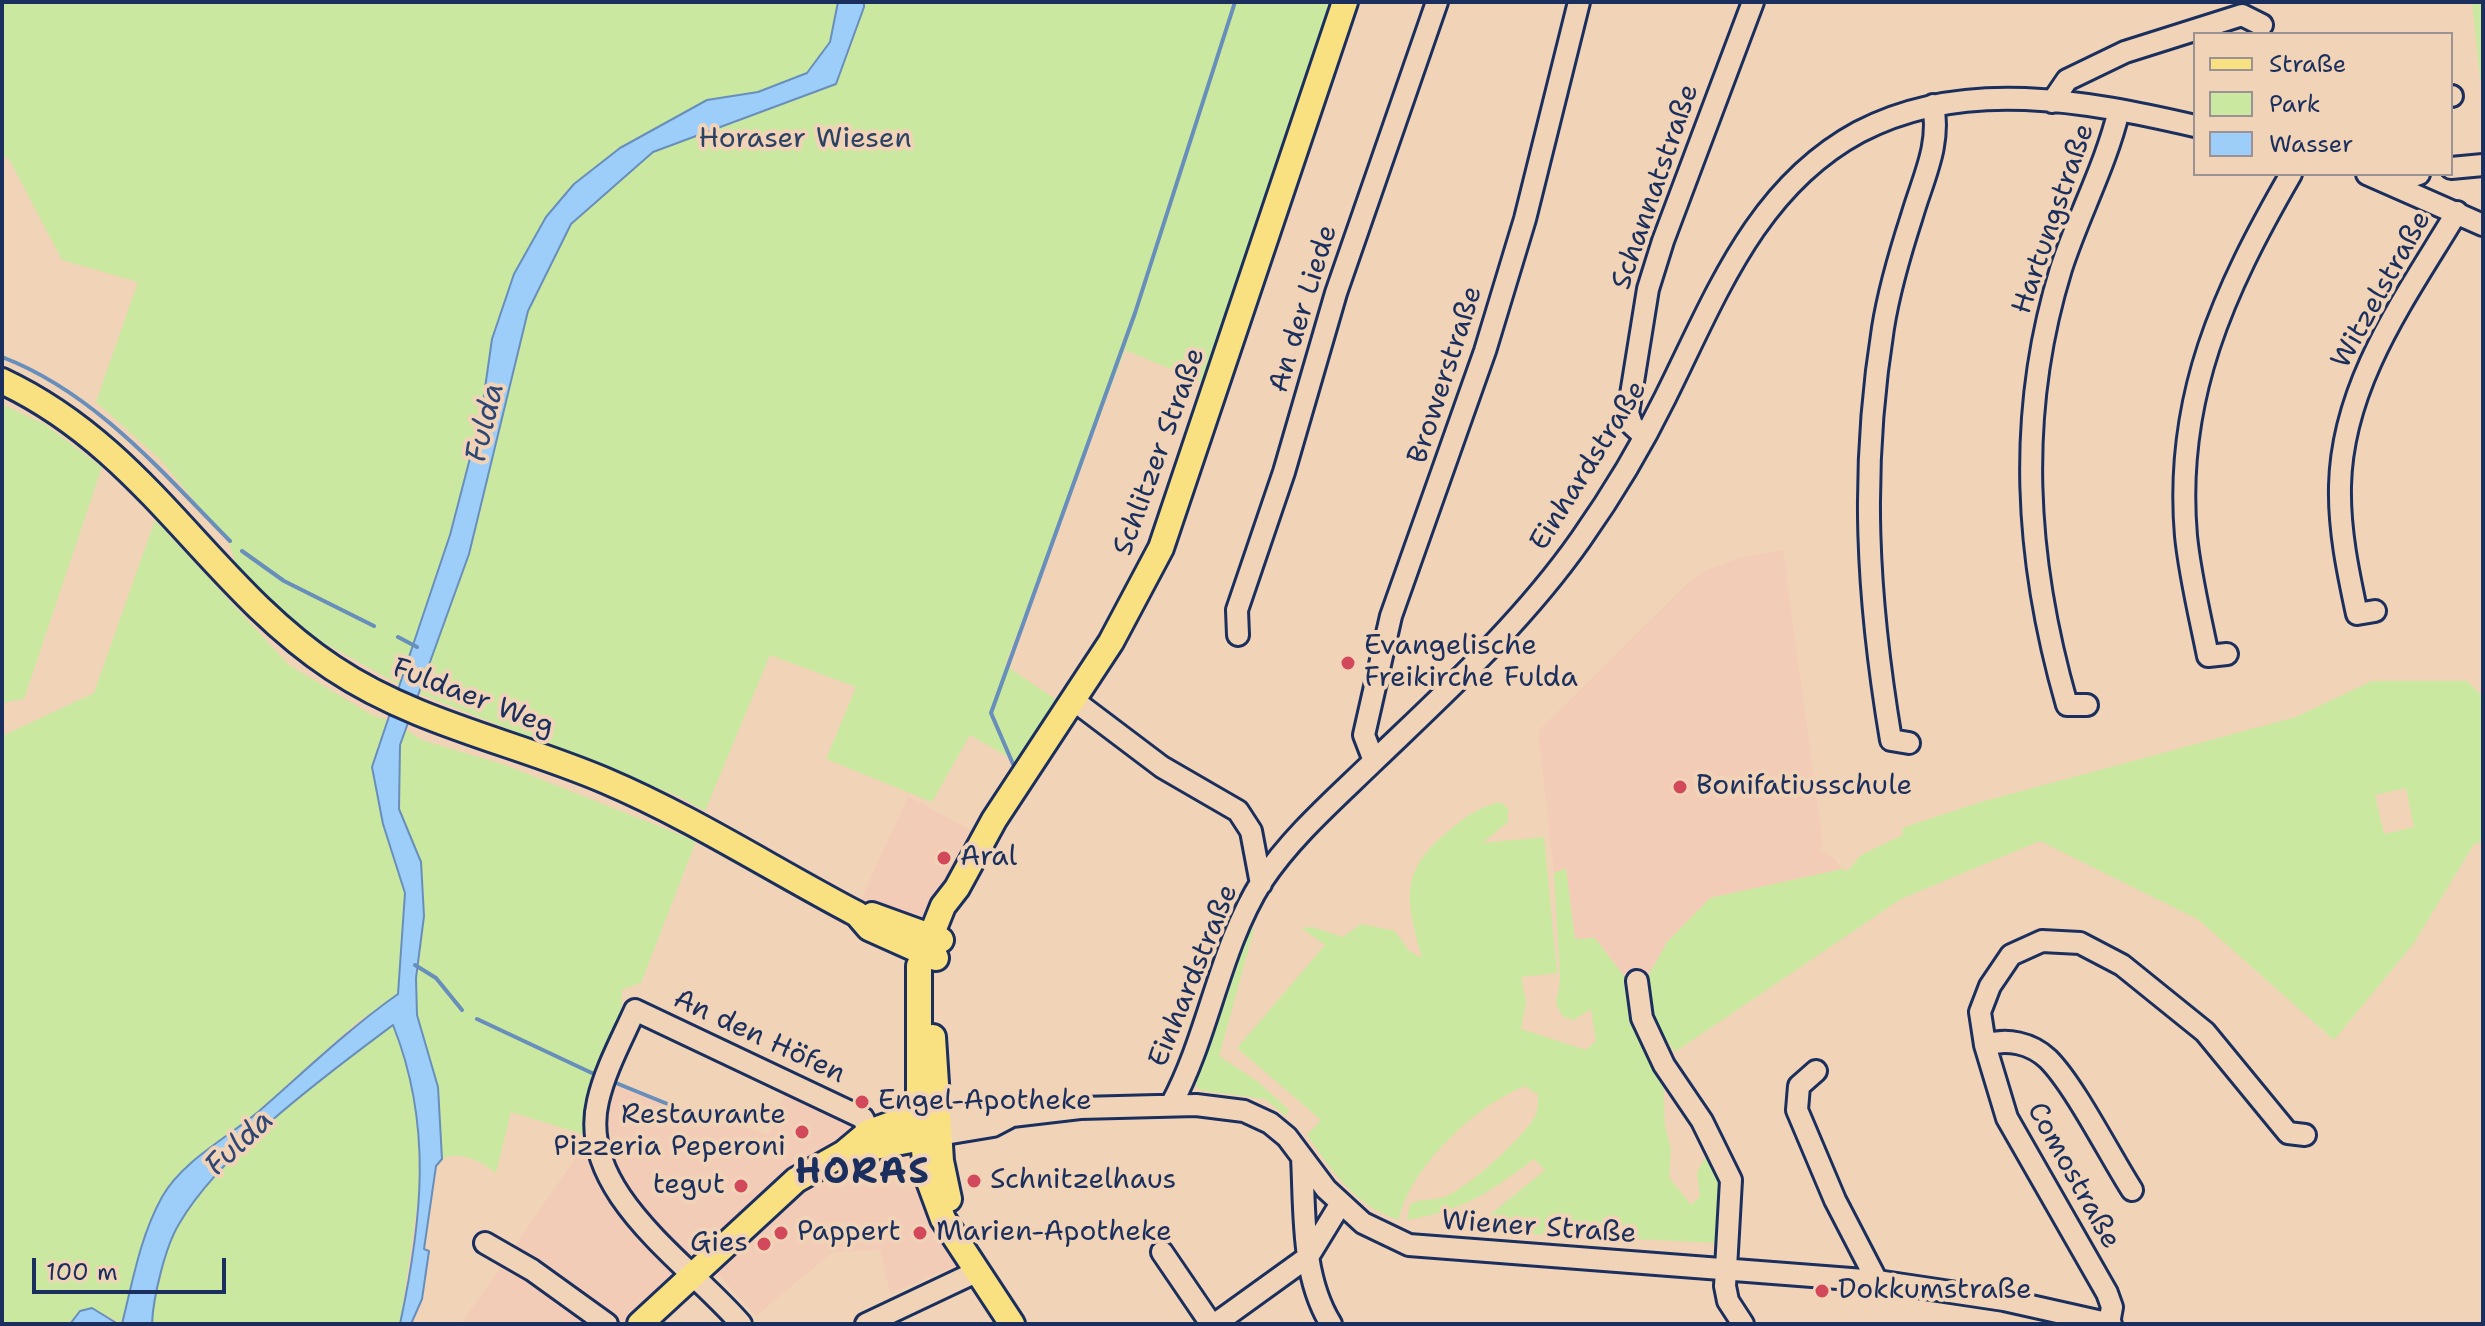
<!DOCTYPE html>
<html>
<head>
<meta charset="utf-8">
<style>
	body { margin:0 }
	#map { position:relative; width:2485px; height:1326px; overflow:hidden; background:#f1d4b7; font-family:"Shantell Sans",sans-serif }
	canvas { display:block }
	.frame { position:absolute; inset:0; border:4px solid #1b2f5e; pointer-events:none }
	.legend { position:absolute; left:2193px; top:32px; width:260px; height:144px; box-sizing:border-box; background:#f1d4b7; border:2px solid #9b9293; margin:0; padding:10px 14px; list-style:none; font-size:24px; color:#1b2f5e }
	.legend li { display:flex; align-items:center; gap:16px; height:40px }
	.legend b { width:40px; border:2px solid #9b9293 }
	.scale { position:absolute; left:32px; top:1258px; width:194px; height:36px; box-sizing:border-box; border:4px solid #1b2f5e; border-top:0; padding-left:10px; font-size:24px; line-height:28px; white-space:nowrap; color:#1b2f5e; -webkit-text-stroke:6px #f1d4b7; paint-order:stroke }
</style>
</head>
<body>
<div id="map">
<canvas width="2485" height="1326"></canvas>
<div class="frame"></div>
<ul class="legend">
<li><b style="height:10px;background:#f9e181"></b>Straße</li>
<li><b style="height:22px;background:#cae8a0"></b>Park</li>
<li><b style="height:22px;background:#9ccef9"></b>Wasser</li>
</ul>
<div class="scale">100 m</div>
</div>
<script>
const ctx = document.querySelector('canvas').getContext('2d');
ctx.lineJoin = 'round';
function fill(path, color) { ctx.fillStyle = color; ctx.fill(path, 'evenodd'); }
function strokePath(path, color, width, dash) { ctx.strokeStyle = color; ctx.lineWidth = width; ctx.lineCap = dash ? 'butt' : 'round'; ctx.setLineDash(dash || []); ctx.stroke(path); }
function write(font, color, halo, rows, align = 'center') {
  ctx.font = font + ' "Shantell Sans",sans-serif'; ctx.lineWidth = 8; ctx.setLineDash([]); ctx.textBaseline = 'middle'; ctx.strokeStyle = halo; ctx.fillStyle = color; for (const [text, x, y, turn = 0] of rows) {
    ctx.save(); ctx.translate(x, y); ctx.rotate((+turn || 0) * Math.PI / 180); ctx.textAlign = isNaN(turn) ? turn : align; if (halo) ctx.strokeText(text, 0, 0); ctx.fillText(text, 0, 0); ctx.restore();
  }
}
const built = new Path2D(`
	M 1783,550 L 1823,843 L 1820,851 L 1835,859 L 1842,869 L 1710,898 L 1667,942 L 1646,979 L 1628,981 L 1595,938 L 1575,940 L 1566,869 L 1554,873 L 1538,731 L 1688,583 L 1706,570 L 1739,558 Z
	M 908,796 L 976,833 L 930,910 L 922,918 L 902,916 L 861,899 Z
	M 605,1081 L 769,1135 L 786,1088 L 857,1122 L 895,1153 L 916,1162 L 959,1265 L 890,1293 L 880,1250 L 833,1252 L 756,1316 L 697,1251 L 622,1324 L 461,1324 L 576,1157 L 581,1155 Z`);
const green = new Path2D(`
	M 2,2 L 1330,2 L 1202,382 L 1125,350 L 1005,665 L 1058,701 L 1015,761 L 970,735 L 932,802 L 826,759 L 856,687 L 770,655 L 705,811 L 680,797 L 418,693 L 469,554 L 528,311 L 571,224 L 604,194 L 579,193 L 492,339 L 481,416 L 450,535 L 400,685 L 308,634 L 275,605 L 237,567 L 229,543 L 160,459 L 96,402 L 138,282 L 62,260 L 9,159 L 2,156 Z
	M 2472,2 L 2483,2 L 2483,79 L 2480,79 Z
	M 2,404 L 46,425 L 102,467 L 24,699 L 2,703 Z
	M 155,520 L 289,665 L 372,715 L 388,720 L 372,767 L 383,824 L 405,893 L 398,994 L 356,1023 L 256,1113 L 196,1160 L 164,1193 L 122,1324 L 92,1308 L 71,1320 L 70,1324 L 2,1324 L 2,736 L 94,693 Z
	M 2372,681 L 2467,681 L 2483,697 L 2483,841 L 2474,844 L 2414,943 L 2334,1040 L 2199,920 L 2040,841 L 1901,899 L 1675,1052 L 1649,1016 L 1646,980 L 1667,942 L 1710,898 L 1842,869 L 1848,871 L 1861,855 L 1903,835 L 1902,828 L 1981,802 L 2296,717 ZM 2406,788 L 2414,827 L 2384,834 L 2375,795 Z
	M 405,729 L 422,740 L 505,765 L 696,841 L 641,983 L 622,990 L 621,1016 L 582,1134 L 511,1112 L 496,1173 C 481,1162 461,1150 442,1159 L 438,1087 L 417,1015 L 416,978 L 424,916 L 399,809 L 400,744 Z
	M 1500,802 L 1508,808 L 1508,822 L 1482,843 L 1544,837 L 1557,973 L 1521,977 L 1526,1002 L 1521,1029 L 1586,1050 L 1596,1041 L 1591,1009 L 1574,1020 L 1563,1017 L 1556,1004 L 1560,981 L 1554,873 L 1566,868 L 1575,939 L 1595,938 L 1628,981 L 1633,1027 L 1663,1079 L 1665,1126 L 1671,1150 L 1669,1177 L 1691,1205 L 1700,1197 L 1697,1172 L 1708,1153 L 1721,1181 L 1718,1243 L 1490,1232 L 1485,1219 L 1545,1170 L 1534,1159 C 1488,1193 1465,1210 1407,1220 L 1410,1204 C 1422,1199 1429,1200 1441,1198 C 1462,1194 1528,1134 1536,1114 C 1538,1109 1538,1101 1538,1095 L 1525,1086 C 1477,1104 1408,1169 1399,1220 C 1355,1206 1332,1171 1307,1135 L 1321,1120 L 1237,1048 L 1325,945 L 1301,928 L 1312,927 L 1343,937 L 1361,924 L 1395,931 L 1409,951 L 1422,958 C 1406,899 1398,871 1451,829 C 1467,816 1479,807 1500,802 Z
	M 1250,926 L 1254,929 L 1219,1056 L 1257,1081 L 1289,1110 L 1286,1116 L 1265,1099 L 1204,1091 L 1197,1088 L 1195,1080 Z
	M 393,1025 L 416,1097 L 422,1170 L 400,1324 L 152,1324 C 153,1298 165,1247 179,1224 C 221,1153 327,1075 393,1025 Z`);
const water = new Path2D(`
	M 838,2 L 864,2 L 864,7 L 836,84 L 653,152 L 571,224 L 528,311 L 469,554 L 400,745 L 399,809 L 421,862 L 424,916 L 416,978 L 417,1015 L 438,1087 L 442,1159 L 436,1166 L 424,1249 L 429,1251 L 422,1299 L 411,1324 L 400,1324 C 422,1221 433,1125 393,1025 C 326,1075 220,1153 179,1224 C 165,1247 153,1298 152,1324 L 122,1324 C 133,1280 140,1237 162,1197 C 182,1161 227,1138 258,1112 C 304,1072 347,1030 398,994 L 405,893 L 383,824 L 372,767 L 450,535 L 481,416 L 492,339 L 514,274 L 546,217 L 574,184 L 620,148 L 707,100 L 758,92 L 807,73 L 830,42 Z
	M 92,1308 L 118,1324 L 70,1324 L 80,1311 Z`);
const stream = new Path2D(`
	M 2,357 C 94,392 162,472 230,541
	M 242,551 L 284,581 L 374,626
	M 398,637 L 417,647
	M 1013,764 L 991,713 L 1135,313 L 1235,2
	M 415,965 L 436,978 L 462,1010
	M 477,1019 L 594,1074
	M 616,1083 L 702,1118`);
const minor = new Path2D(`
	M 2451,96 L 2452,96
	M 2052,102 L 2067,80 L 2125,52 L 2242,15 L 2262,25
	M 2451,168 L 2483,165
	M 2367,174 L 2483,225
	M 2392,183 L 2419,174
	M 1644,436 L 1632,425 L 1628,413 L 1648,289 L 1663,241 L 1753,2
	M 2375,611 L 2357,614 C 2348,572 2339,530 2340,486 C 2342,383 2406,297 2457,212
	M 1238,635 L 1237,610 L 1284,472 L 1336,293 L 1437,2
	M 2227,654 L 2208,656 C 2200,616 2190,576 2186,536 C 2174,398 2224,290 2291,174
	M 1072,699 L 1162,767 L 1238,811 L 1251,831 L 1261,884
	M 2087,705 L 2067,705 C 2025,559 2016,415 2061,269 C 2078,216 2106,165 2119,110
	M 1909,743 L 1891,740 C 1867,597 1860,472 1883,328 C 1889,290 1900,253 1912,216 C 1923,178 1941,145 1933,105
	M 1374,761 L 1364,735 L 1391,616 L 1485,351 L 1525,219 L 1579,2
	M 1637,981 L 1642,1018 L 1664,1065 L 1702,1121 L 1731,1180 L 1725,1286 L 1728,1301 L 1743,1324
	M 1985,1045 C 2007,1038 2031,1043 2048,1059 C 2075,1086 2110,1156 2132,1190
	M 1816,1071 L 1799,1086 L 1797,1110 L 1835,1200 L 1877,1281
	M 1171,1105 C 1209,1035 1219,949 1262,881 C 1292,836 1335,799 1374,761 C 1447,691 1522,623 1581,539 C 1612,495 1641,447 1665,398 C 1715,298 1755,188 1859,132 C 1963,77 2086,101 2195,126
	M 938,1115 L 989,1109 L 1012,1116
	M 939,1135 L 993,1126 L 1012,1116 L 1080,1108 L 1196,1105 L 1244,1111 L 1270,1123 L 1287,1137 L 1326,1189 L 1363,1223 L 1409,1245 L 1877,1281 L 2004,1300 L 2111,1324
	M 1302,1157 C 1305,1212 1301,1276 1331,1324
	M 485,1243 L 532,1270 L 607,1324
	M 1162,1252 L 1211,1324
	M 741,1324 C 689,1263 576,1192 598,1101 C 605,1070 622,1039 635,1010 L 863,1118 L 869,1132
	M 866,1324 L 976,1272
	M 1215,1324 L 1308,1257 L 1341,1203
	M 2109,1324 L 2112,1307 L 2107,1293 L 2007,1118 L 1985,1045 L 1980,1012 L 1990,986 L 2011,955 L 2042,941 L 2080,943 L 2122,965 L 2205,1032 L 2288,1133 L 2305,1135`);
const major = new Path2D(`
	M 2,381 C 147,449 208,585 333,668 C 417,724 515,742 606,781 C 693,818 773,870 857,914 L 869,928 L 936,958
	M 872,915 L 941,940
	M 933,1037 L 941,1161 L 949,1199
	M 844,1153 L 937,1135
	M 640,1324 L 796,1180 L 844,1153 L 869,1132 L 894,1123 L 938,1115
	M 1012,1324 L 943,1219 L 926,1173 L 919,1091 L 919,966 L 943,906 L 957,888 L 994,820 L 1111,642 L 1161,548 L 1345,2`);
const markers = [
	[1348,663,8,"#d1495b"],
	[1680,787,8,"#d1495b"],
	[944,858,8,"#d1495b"],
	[862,1102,8,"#d1495b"],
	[802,1132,8,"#d1495b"],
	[974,1181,8,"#d1495b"],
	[741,1186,8,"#d1495b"],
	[781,1233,8,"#d1495b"],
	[920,1233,8,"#d1495b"],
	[764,1244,8,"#d1495b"],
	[1822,1291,8,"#d1495b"]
];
const parkNames = [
	["Horaser Wiesen",805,140]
];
const streetNames = [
	["Schannatstraße",1656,187,-71],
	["Hartungstraße",2054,219,-71],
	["Witzelstraße",2382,290,-61],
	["An der Liede",1304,309,-73],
	["Browerstraße",1446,375,-72],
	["Schlitzer Straße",1160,452,-70],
	["Einhardstraße",1589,466,-58],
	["Fuldaer Weg",473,698,21],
	["Einhardstraße",1194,976,-68],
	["An den Höfen",759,1037,25],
	["Comostraße",2073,1176,61],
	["Wiener Straße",1539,1228,4]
];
const poiNames = [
	["Evangelische",1364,647],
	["Freikirche Fulda",1364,679],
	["Bonifatiusschule",1696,787],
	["Aral",960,858],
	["Engel-Apotheke",878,1102],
	["Restaurante",786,1116,"right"],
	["Pizzeria Peperoni",786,1148,"right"],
	["Schnitzelhaus",990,1181],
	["tegut",725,1186,"right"],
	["Pappert",797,1233],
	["Marien-Apotheke",936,1233],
	["Gies",748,1244,"right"],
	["Dokkumstraße",1838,1291]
];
const waterNames = [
	["Fulda",486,423,-76],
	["Fulda",240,1144,-43]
];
const districtNames = [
	["HORAS",863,1174]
];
fill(built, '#f3ccb8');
fill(green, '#cae8a0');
fill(water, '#9ccef9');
strokePath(water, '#688ebb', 2);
strokePath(stream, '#688ebb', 4);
strokePath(minor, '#1b2f5e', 26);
strokePath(major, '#1b2f5e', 30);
strokePath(minor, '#f1d4b7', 20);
strokePath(major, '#f9e181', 24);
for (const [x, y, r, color] of markers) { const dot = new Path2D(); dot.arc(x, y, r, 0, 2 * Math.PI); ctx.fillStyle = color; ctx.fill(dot); strokePath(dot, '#f1d4b7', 3); }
write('28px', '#2c4265', '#f1d4b7', parkNames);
write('28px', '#1b2f5e', '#f1d4b7', streetNames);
write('28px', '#1b2f5e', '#f1d4b7', poiNames, 'left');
write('italic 30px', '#2e4775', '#f1d4b7', waterNames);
ctx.letterSpacing = '2px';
write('bold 36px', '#1b2f5e', '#f1d4b7', districtNames);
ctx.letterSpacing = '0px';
</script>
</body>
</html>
